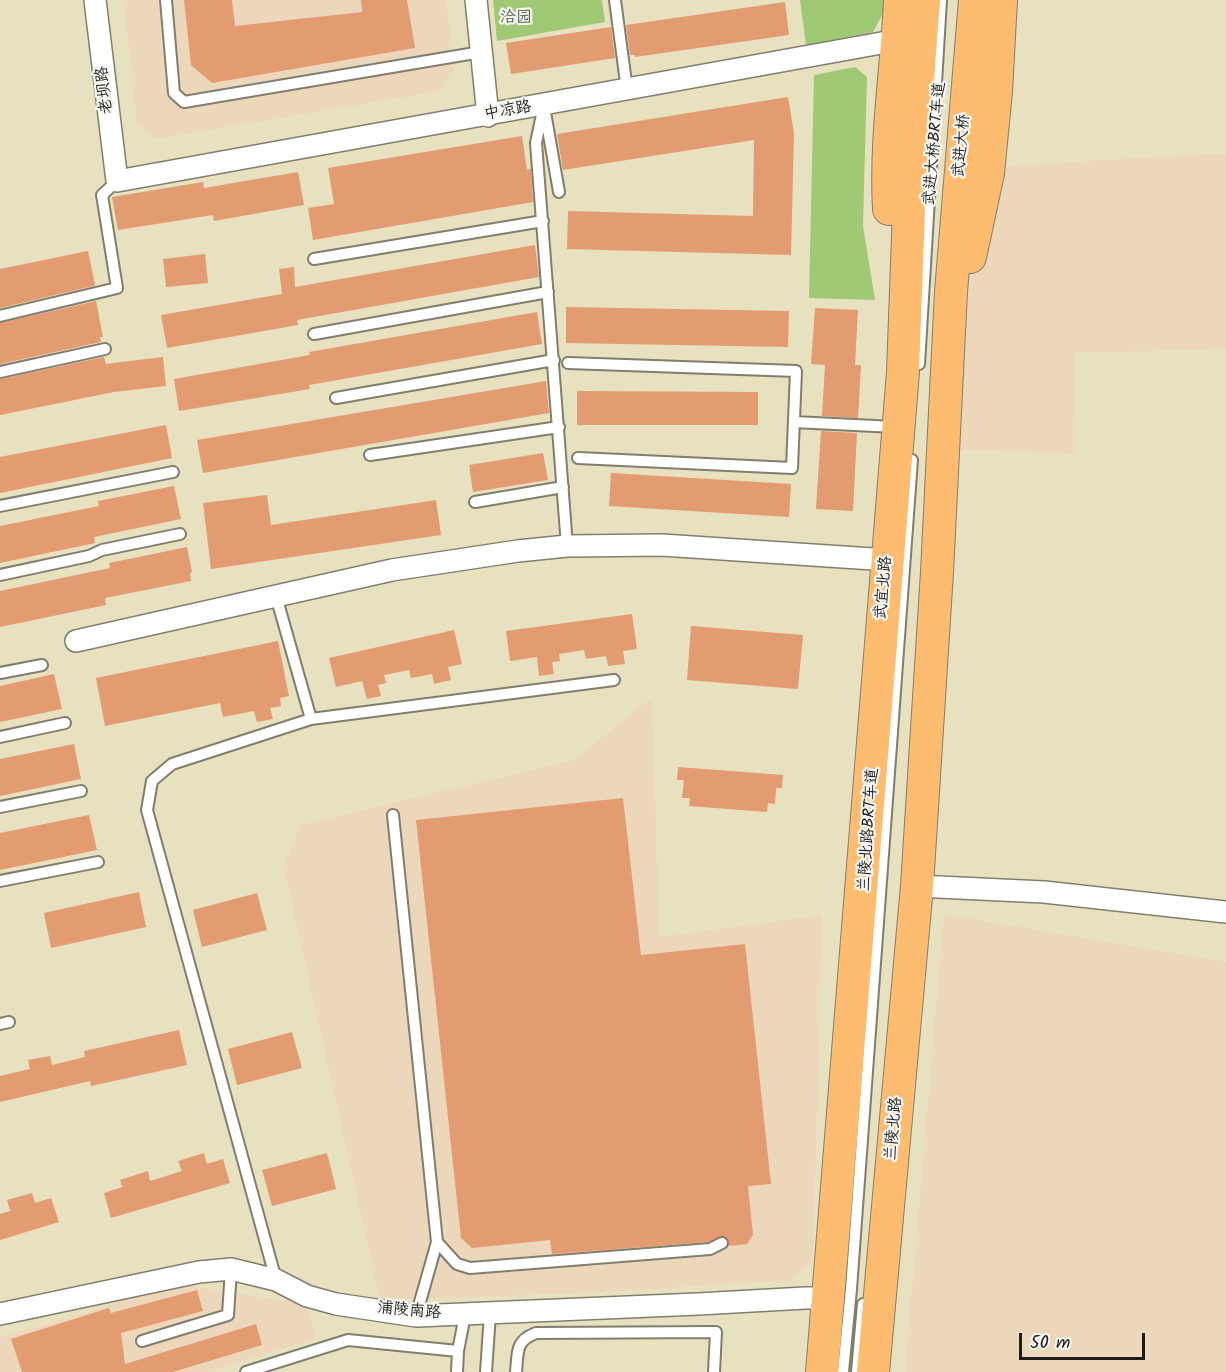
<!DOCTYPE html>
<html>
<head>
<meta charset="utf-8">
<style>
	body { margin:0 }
	#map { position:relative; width:1226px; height:1372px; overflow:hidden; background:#e7e1bf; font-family:Kalam,sans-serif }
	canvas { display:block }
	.scale { position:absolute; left:1019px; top:1333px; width:126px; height:27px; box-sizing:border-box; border:3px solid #1c1c1c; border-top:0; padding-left:8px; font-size:18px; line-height:21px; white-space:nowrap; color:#1c1c1c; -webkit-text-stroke:4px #f6f6f2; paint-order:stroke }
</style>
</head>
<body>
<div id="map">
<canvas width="1226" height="1372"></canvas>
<div class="scale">50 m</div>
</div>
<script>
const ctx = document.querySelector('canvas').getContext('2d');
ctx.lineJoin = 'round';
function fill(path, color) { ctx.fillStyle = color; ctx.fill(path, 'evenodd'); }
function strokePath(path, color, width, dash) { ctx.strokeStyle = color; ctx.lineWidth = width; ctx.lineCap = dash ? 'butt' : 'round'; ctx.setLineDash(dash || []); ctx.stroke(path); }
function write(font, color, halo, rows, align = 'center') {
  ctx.font = font + ' Kalam,"LXGW WenKai TC",sans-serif'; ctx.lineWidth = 4.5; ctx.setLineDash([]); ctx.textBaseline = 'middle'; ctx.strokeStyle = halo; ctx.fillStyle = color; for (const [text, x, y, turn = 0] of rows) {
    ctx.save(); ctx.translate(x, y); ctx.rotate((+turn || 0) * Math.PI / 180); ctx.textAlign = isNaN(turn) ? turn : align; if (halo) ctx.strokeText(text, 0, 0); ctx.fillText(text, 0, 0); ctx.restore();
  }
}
const built = new Path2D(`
	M 124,0 L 446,0 L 454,68 L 441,91 L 155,139 L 137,124 Z
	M 1226,153 L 1226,349 L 1074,353 L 1076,454 L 957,449 L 958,351 L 976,253 L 1004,166 Z
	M 652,697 L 659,937 L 822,915 L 813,1258 L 792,1280 L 585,1293 L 380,1300 L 284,867 L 300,825 L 574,760 Z
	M 944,914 L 1226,962 L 1226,1372 L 905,1372 Z
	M 179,1284 L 308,1305 L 316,1339 L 206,1372 L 0,1372 L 0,1338 Z`);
const green = new Path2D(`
	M 493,0 L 602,0 L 605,22 L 497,41 Z
	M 800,0 L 884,0 L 883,13 L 873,32 L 806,45 Z
	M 855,67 L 867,77 L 863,226 L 875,300 L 809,298 L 814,75 Z`);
const building = new Path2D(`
	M 184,0 L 232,0 L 235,26 L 362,12 L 361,0 L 407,0 L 415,48 L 212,83 L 191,65 Z
	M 785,2 L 789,35 L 635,57 L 635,55 L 630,55 L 626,25 Z
	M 611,27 L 615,58 L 511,74 L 506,43 Z
	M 788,97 L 794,133 L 791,255 L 567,249 L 568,211 L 753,216 L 754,140 L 563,170 L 557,134 Z
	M 522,136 L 527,170 L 531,169 L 533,202 L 313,240 L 308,208 L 334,204 L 328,168 Z
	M 298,172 L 304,205 L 214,221 L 213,215 L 118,230 L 112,197 L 203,182 L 204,188 Z
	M 535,245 L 539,277 L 297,320 L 298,325 L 167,348 L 161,315 L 282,294 L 279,269 L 294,267 L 295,287 Z
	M 88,251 L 95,285 L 93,286 L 0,308 L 0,269 Z
	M 205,254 L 208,283 L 166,287 L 163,259 Z
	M 96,301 L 103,337 L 100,337 L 101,342 L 0,364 L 0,323 Z
	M 566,307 L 789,311 L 788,347 L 566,343 Z
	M 815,308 L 858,310 L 855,365 L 861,365 L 858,418 L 822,416 L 825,365 L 811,364 Z
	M 537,312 L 542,344 L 309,385 L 310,389 L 179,411 L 174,379 L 310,355 L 309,352 Z
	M 104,357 L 106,364 L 163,357 L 166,386 L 114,392 L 0,415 L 0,379 Z
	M 546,381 L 549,413 L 203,473 L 197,440 Z
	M 577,391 L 758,392 L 758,425 L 577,425 Z
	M 166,425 L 172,458 L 0,493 L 0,457 Z
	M 821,431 L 857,433 L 853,511 L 816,509 Z
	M 543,453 L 548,480 L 473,492 L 469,465 Z
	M 611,473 L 791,484 L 789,517 L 609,506 Z
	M 174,486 L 181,519 L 94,537 L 95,543 L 0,563 L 0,526 L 99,506 L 98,501 Z
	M 267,495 L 271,525 L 436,500 L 441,535 L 211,569 L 203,503 Z
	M 187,547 L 192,572 L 190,573 L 191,581 L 105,598 L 106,605 L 0,627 L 0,591 L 110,568 L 109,563 Z
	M 632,614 L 637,649 L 623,651 L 625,664 L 608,666 L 606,656 L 586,659 L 584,650 L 559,654 L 560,661 L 552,662 L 554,674 L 539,676 L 537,657 L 510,661 L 506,631 Z
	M 691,626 L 803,635 L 798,689 L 687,680 Z
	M 454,630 L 462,664 L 448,667 L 451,680 L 434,684 L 432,674 L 411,678 L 409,670 L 384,675 L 386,683 L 378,685 L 381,696 L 367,699 L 362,681 L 336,687 L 329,658 Z
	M 278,641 L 289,696 L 280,698 L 281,706 L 270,708 L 273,719 L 257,722 L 254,711 L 223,717 L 220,703 L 105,726 L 96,678 Z
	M 54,674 L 62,709 L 0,722 L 0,686 Z
	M 74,744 L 81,779 L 0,796 L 0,759 Z
	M 678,767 L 783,775 L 782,788 L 776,788 L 775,804 L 768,803 L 767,812 L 689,806 L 690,798 L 682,798 L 684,780 L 677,780 Z
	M 623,798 L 641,955 L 745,944 L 771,1184 L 748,1186 L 753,1235 L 747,1244 L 729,1246 L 728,1239 L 722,1236 L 708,1242 L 552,1254 L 550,1240 L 472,1248 L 461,1238 L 416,820 Z
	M 89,815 L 97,850 L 0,870 L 0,833 Z
	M 139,892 L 146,927 L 51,948 L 44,913 Z
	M 257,893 L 267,930 L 202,947 L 193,910 Z
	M 179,1030 L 187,1065 L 91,1086 L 90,1081 L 0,1102 L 0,1076 L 30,1069 L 28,1060 L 50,1056 L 52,1065 L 85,1057 L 84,1051 Z
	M 292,1032 L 302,1068 L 237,1085 L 228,1049 Z
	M 204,1153 L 207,1164 L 223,1159 L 230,1183 L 111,1218 L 104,1193 L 122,1187 L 120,1180 L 148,1171 L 150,1181 L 182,1171 L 178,1161 Z
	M 327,1153 L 336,1189 L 272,1206 L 262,1170 Z
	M 32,1193 L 35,1203 L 51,1198 L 59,1222 L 0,1240 L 0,1214 L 10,1211 L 7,1200 Z
	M 197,1290 L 203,1311 L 121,1333 L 125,1364 L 256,1324 L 262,1345 L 173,1372 L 22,1372 L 11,1339 L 109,1308 L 111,1313 Z`);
const service = new Path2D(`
	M 166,0 L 174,93 L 184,102 L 481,52
	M 615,0 L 627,90
	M 544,105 L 536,143 L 567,546
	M 545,112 L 559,192
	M 314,259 L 543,221
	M 0,316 L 117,288 L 102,195 L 117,181
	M 314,334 L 548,292
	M 568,363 L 796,371 L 792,468 L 578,458
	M 919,364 L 941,0
	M 0,372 L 105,349
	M 336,398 L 554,360
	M 794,422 L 895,427
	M 370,455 L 559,427
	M 475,502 L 563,487
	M 0,506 L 173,472
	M 0,575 L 89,556 L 102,550 L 180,534
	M 276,596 L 311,719
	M 0,673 L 42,665
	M 0,737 L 65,723
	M 0,807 L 81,791
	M 393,815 L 437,1242 L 457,1264 L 470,1268 L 710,1249 L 722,1243
	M 0,881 L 98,862
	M 0,1024 L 9,1022
	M 276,1280 L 147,810 L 152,781 L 172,764 L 311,719 L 614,680
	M 416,1316 L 437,1242
	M 142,1341 L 228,1315 L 231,1269
	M 246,1372 L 348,1340 L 458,1351
	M 457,1372 L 458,1351 L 465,1315
	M 486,1372 L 490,1314
	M 516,1372 C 518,1352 515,1341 536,1333 L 716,1332 L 714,1372
	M 843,1372 L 851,1289 L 912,460
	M 857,1372 L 863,1304`);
const minor = new Path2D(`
	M 95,0 L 117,181 L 898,40
	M 476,0 L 488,116
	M 76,641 L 392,570 L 518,551 L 567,546 L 662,545 L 888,560
	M 917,886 L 1044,892 L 1226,912
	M 0,1314 L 199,1272 L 231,1269 L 276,1280 L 307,1296 L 336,1304 L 416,1316 L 698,1304 L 805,1298 L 828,1298`);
const primary = new Path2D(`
	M 889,209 C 885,139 897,69 900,0
	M 970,257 L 988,173 L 996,91 L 1001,0
	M 822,1372 L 903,372 L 910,183 L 924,0
	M 873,1372 L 917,886 L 937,572 L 951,292 L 975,0`);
const parkNames = [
	["洽园",516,19]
];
const streetNames = [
	["老坝路",106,90,-97],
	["中凉路",508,112,-10],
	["武进大桥BRT车道",936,144,-85],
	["武进大桥",963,146,-85],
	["武宜北路",885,588,-85],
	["兰陵北路BRT车道",870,830,-86],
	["兰陵北路",895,1129,-85],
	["浦陵南路",409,1312,5]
];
fill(built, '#edd7bb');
fill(green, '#a0c975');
fill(building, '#e39b71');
strokePath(service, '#827e6e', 14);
strokePath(minor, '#827e6e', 24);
strokePath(primary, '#827e6e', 34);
strokePath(service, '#fff', 10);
strokePath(minor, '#fff', 21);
strokePath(primary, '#febc70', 32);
write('16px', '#4a593b', '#f6f6f2', parkNames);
write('16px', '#1c1c1c', '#f6f6f2', streetNames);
</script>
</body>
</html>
